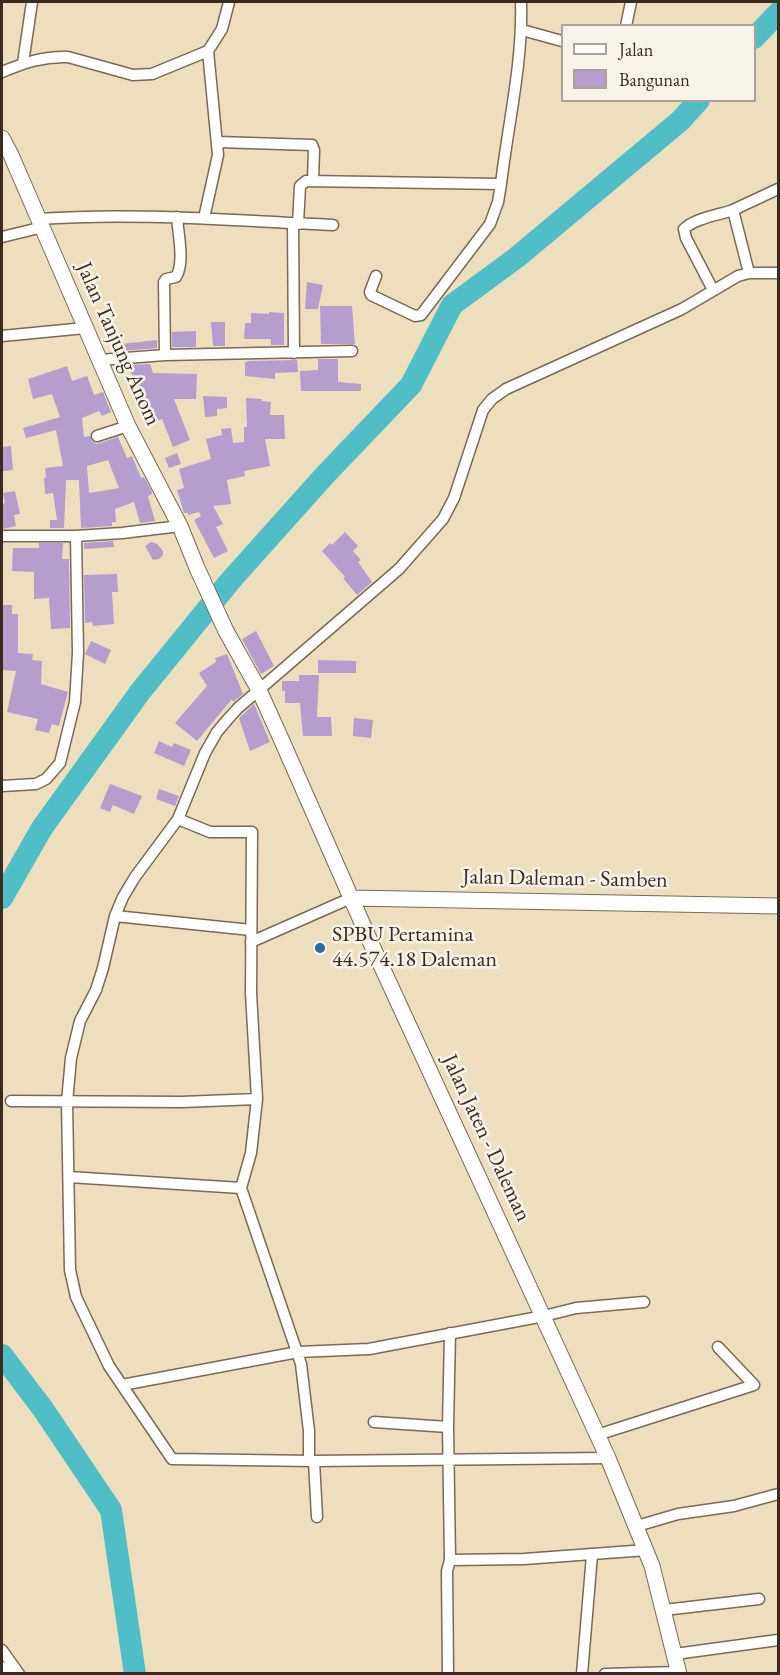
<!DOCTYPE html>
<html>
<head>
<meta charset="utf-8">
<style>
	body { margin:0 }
	#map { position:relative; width:780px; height:1675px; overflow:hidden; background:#eddfbe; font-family:"EB Garamond",serif }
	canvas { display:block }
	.frame { position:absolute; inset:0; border:3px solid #3b2a1e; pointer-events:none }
	.legend { position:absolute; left:561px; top:24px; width:195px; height:78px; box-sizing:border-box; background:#f7f3e8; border:2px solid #aca397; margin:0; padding:8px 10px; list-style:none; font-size:18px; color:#3b2a1e }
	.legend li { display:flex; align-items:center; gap:12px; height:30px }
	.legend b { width:30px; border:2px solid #aca397 }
</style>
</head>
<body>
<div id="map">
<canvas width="780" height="1675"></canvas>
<div class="frame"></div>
<ul class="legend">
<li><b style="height:8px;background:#fff"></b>Jalan</li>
<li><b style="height:16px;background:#b39ecd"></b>Bangunan</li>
</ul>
</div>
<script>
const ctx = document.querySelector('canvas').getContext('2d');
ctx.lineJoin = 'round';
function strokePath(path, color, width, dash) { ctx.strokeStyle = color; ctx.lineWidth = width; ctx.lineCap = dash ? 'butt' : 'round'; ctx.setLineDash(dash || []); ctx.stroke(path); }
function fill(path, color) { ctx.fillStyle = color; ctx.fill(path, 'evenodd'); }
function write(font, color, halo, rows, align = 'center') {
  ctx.font = font + ' "EB Garamond",serif'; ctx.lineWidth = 5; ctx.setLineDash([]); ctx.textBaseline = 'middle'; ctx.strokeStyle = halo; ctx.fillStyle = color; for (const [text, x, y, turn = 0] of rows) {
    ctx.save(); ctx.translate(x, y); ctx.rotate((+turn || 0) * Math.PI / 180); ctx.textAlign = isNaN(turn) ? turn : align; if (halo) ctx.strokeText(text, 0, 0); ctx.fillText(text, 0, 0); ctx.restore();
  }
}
const river = new Path2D(`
	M 754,38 L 778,13
	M 2,898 L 42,828 L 140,692 L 231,580 L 325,475 L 411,385 L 452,305 L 516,258 L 680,121 L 699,100
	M 2,1355 L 43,1409 L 111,1510 L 135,1674`);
const building = new Path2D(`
	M 307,282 L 323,285 L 318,309 L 305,309 Z
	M 320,306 L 352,306 L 355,344 L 321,344 Z
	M 269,312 L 284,313 L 284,345 L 271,345 L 271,339 L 244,339 L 245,323 L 251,323 L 251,313 L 269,314 Z
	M 211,322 L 225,322 L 225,346 L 213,346 Z
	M 196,331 L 196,347 L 172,347 L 172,332 Z
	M 157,332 L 157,348 L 121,351 L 120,344 L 157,340 Z
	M 318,359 L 338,359 L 338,382 L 361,384 L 361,391 L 301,391 L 300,371 L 318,370 Z
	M 297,360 L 298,372 L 275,373 L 275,379 L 245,376 L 245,362 L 249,361 Z
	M 150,364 L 153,373 L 197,374 L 196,399 L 174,399 L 190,440 L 173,447 L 162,419 L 152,422 L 146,401 L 138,404 L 134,392 L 138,390 L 128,365 Z
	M 67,366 L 72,381 L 87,376 L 94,395 L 103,392 L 111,412 L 102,416 L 99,411 L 82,418 L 84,437 L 90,436 L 92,441 L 97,444 L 118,437 L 127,458 L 132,456 L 141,478 L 144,477 L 152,492 L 152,494 L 148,496 L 155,521 L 140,523 L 134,502 L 115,509 L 116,522 L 112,522 L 112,526 L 81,528 L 79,480 L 66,480 L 64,528 L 50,528 L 50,520 L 57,520 L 53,493 L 45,494 L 44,478 L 46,478 L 45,468 L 63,466 L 56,430 L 26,438 L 23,428 L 60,417 L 52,394 L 33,399 L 28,379 ZM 108,460 L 119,488 L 89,493 L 87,466 Z
	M 203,396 L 227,397 L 227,408 L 217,409 L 217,416 L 205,417 Z
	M 246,398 L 262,399 L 262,401 L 271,402 L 270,415 L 284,415 L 285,439 L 265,439 L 270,466 L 244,471 L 245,476 L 227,480 L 231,504 L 213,506 L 223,524 L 216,527 L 228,551 L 214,558 L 194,520 L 201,516 L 199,512 L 188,515 L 188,513 L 184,513 L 177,490 L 184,488 L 179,469 L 211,459 L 206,439 L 222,435 L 221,429 L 231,428 L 233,443 L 244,442 L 244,427 L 247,427 Z
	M 11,446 L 13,470 L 3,471 L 2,447 Z
	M 177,453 L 181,464 L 169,468 L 165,458 Z
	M 15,491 L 20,514 L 14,515 L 16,526 L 2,529 L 2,504 L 5,503 L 3,493 Z
	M 345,532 L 358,546 L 353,551 L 361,560 L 358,562 L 372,582 L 357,595 L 343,578 L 345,577 L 322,551 L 330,543 L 332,545 Z
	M 113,541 L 114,547 L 84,549 L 84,543 Z
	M 151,542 L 157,544 L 163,551 L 163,555 L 159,559 L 153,560 L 145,546 Z
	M 39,543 L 63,543 L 62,559 L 69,559 L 70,628 L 51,629 L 49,598 L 34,599 L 34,572 L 12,571 L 13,548 L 39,548 Z
	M 117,574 L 118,592 L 112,592 L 114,624 L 93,626 L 92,622 L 85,623 L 84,575 Z
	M 2,605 L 12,605 L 12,614 L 18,614 L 18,653 L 33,654 L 32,660 L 42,661 L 41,684 L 68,692 L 59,726 L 52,724 L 49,733 L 35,730 L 38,719 L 7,712 L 16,671 L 2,670 Z
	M 256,631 L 274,666 L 261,674 L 242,639 Z
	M 91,641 L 111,650 L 105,664 L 85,654 Z
	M 227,654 L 243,694 L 233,702 L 232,699 L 197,741 L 175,723 L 207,686 L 199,673 L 216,662 L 215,658 Z
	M 318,660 L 356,661 L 356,673 L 318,673 Z
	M 299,675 L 319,675 L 317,717 L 331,717 L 332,736 L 303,736 L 300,703 L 285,703 L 285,691 L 282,691 L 282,681 L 299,681 Z
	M 254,704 L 270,742 L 250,751 L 239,718 Z
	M 354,718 L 373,720 L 371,738 L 353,736 Z
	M 159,741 L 172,747 L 174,743 L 191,750 L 184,766 L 154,753 Z
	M 110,784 L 142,796 L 134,814 L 113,805 L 110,812 L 100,808 Z
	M 159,789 L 179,796 L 175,806 L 156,799 Z`);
const minor = new Path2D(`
	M 626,26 L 631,2
	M 522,30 L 562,41
	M 23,63 L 32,2
	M 2,72 C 24,63 43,56 68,57 L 133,75 L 152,74 L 208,51 L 222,29 L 229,2
	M 218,142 L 312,145 L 314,150 L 313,180
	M 204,218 L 218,155 L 208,51
	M 39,219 C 137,212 235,221 333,225
	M 293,224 L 294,353
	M 298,224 L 300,186 L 306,181 L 501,184 C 508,124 523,62 521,2
	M 2,237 L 43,227
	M 749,273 L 733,210 L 778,189
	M 376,276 L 370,292 L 371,295 L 415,316 L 421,315 L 490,224 L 498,202 L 501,184
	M 713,290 L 686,238 L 684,229 C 695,218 719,215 733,210
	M 2,336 L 85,328
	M 165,355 L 164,282 L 166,279 L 176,277 C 185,262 178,234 177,217
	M 100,360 L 165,355 L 352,351
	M 97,436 L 128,426
	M 2,536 L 76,536 L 122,533 L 180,526
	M 2,786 L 36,784 L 46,779 L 60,763 L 75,702 L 78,653 L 76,536
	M 178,819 L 210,832 L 252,832 L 251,993 L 257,1099 L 251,1153 L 241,1188 L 301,1364 L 309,1431 L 309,1461
	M 115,916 L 251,930
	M 251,942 L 351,898
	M 11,1101 L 182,1102 L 257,1099
	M 69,1177 L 241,1188
	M 122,1385 L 298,1352 L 369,1349 L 544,1316 L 576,1308 L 644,1302
	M 374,1422 L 448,1427
	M 597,1435 L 754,1385 L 718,1347
	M 608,1458 L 314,1461 L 172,1459 L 109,1366 L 76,1297 L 70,1270 L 67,1102 L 71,1058 L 80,1021 L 96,990 L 103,968 L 115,916 L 123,897 L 135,877 L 178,819 L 205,753 L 217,732 L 228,719 L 238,708 L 399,569 L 443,519 L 454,498 L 483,410 L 492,399 L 506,389 L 682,309 L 738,276 L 749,273 L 778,273
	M 314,1461 L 317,1517
	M 637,1526 L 678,1514 L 734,1506 L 778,1494
	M 450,1560 L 524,1559 L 647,1550
	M 664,1610 L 759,1599
	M 2,1650 L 19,1674
	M 675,1654 L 778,1640
	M 2,1667 L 7,1674
	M 448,1674 L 447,1571 L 450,1560 L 448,1427 L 450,1333
	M 582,1674 L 592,1555
	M 605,1674 L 679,1672`);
const secondary = new Path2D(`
	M 2,138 L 11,155 L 128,426 L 180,526 L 197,568 L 226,631 L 259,690 L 282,741 L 374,950 L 608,1458 L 652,1566 L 679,1674
	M 351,898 L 778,906`);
const markers = [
	[320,948,6,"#1f6fb2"]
];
const streetNames = [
	["Jalan Tanjung Anom",118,344,66],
	["Jalan Daleman - Samben",565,879,1],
	["Jalan Jaten - Daleman",486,1138,65]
];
const poiNames = [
	["SPBU Pertamina",332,935],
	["44.574.18 Daleman",332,960]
];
strokePath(river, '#50bec6', 22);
fill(building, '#b39ecd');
strokePath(minor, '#796956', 13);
strokePath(secondary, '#796956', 17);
strokePath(minor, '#fff', 10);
strokePath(secondary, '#fff', 15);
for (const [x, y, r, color] of markers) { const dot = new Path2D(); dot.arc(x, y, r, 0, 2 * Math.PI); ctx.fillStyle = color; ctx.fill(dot); strokePath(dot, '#f7f3e8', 2); }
write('22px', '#3b2a1e', '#f7f3e8', streetNames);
write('22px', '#3b2a1e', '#f7f3e8', poiNames, 'left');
</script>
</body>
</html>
